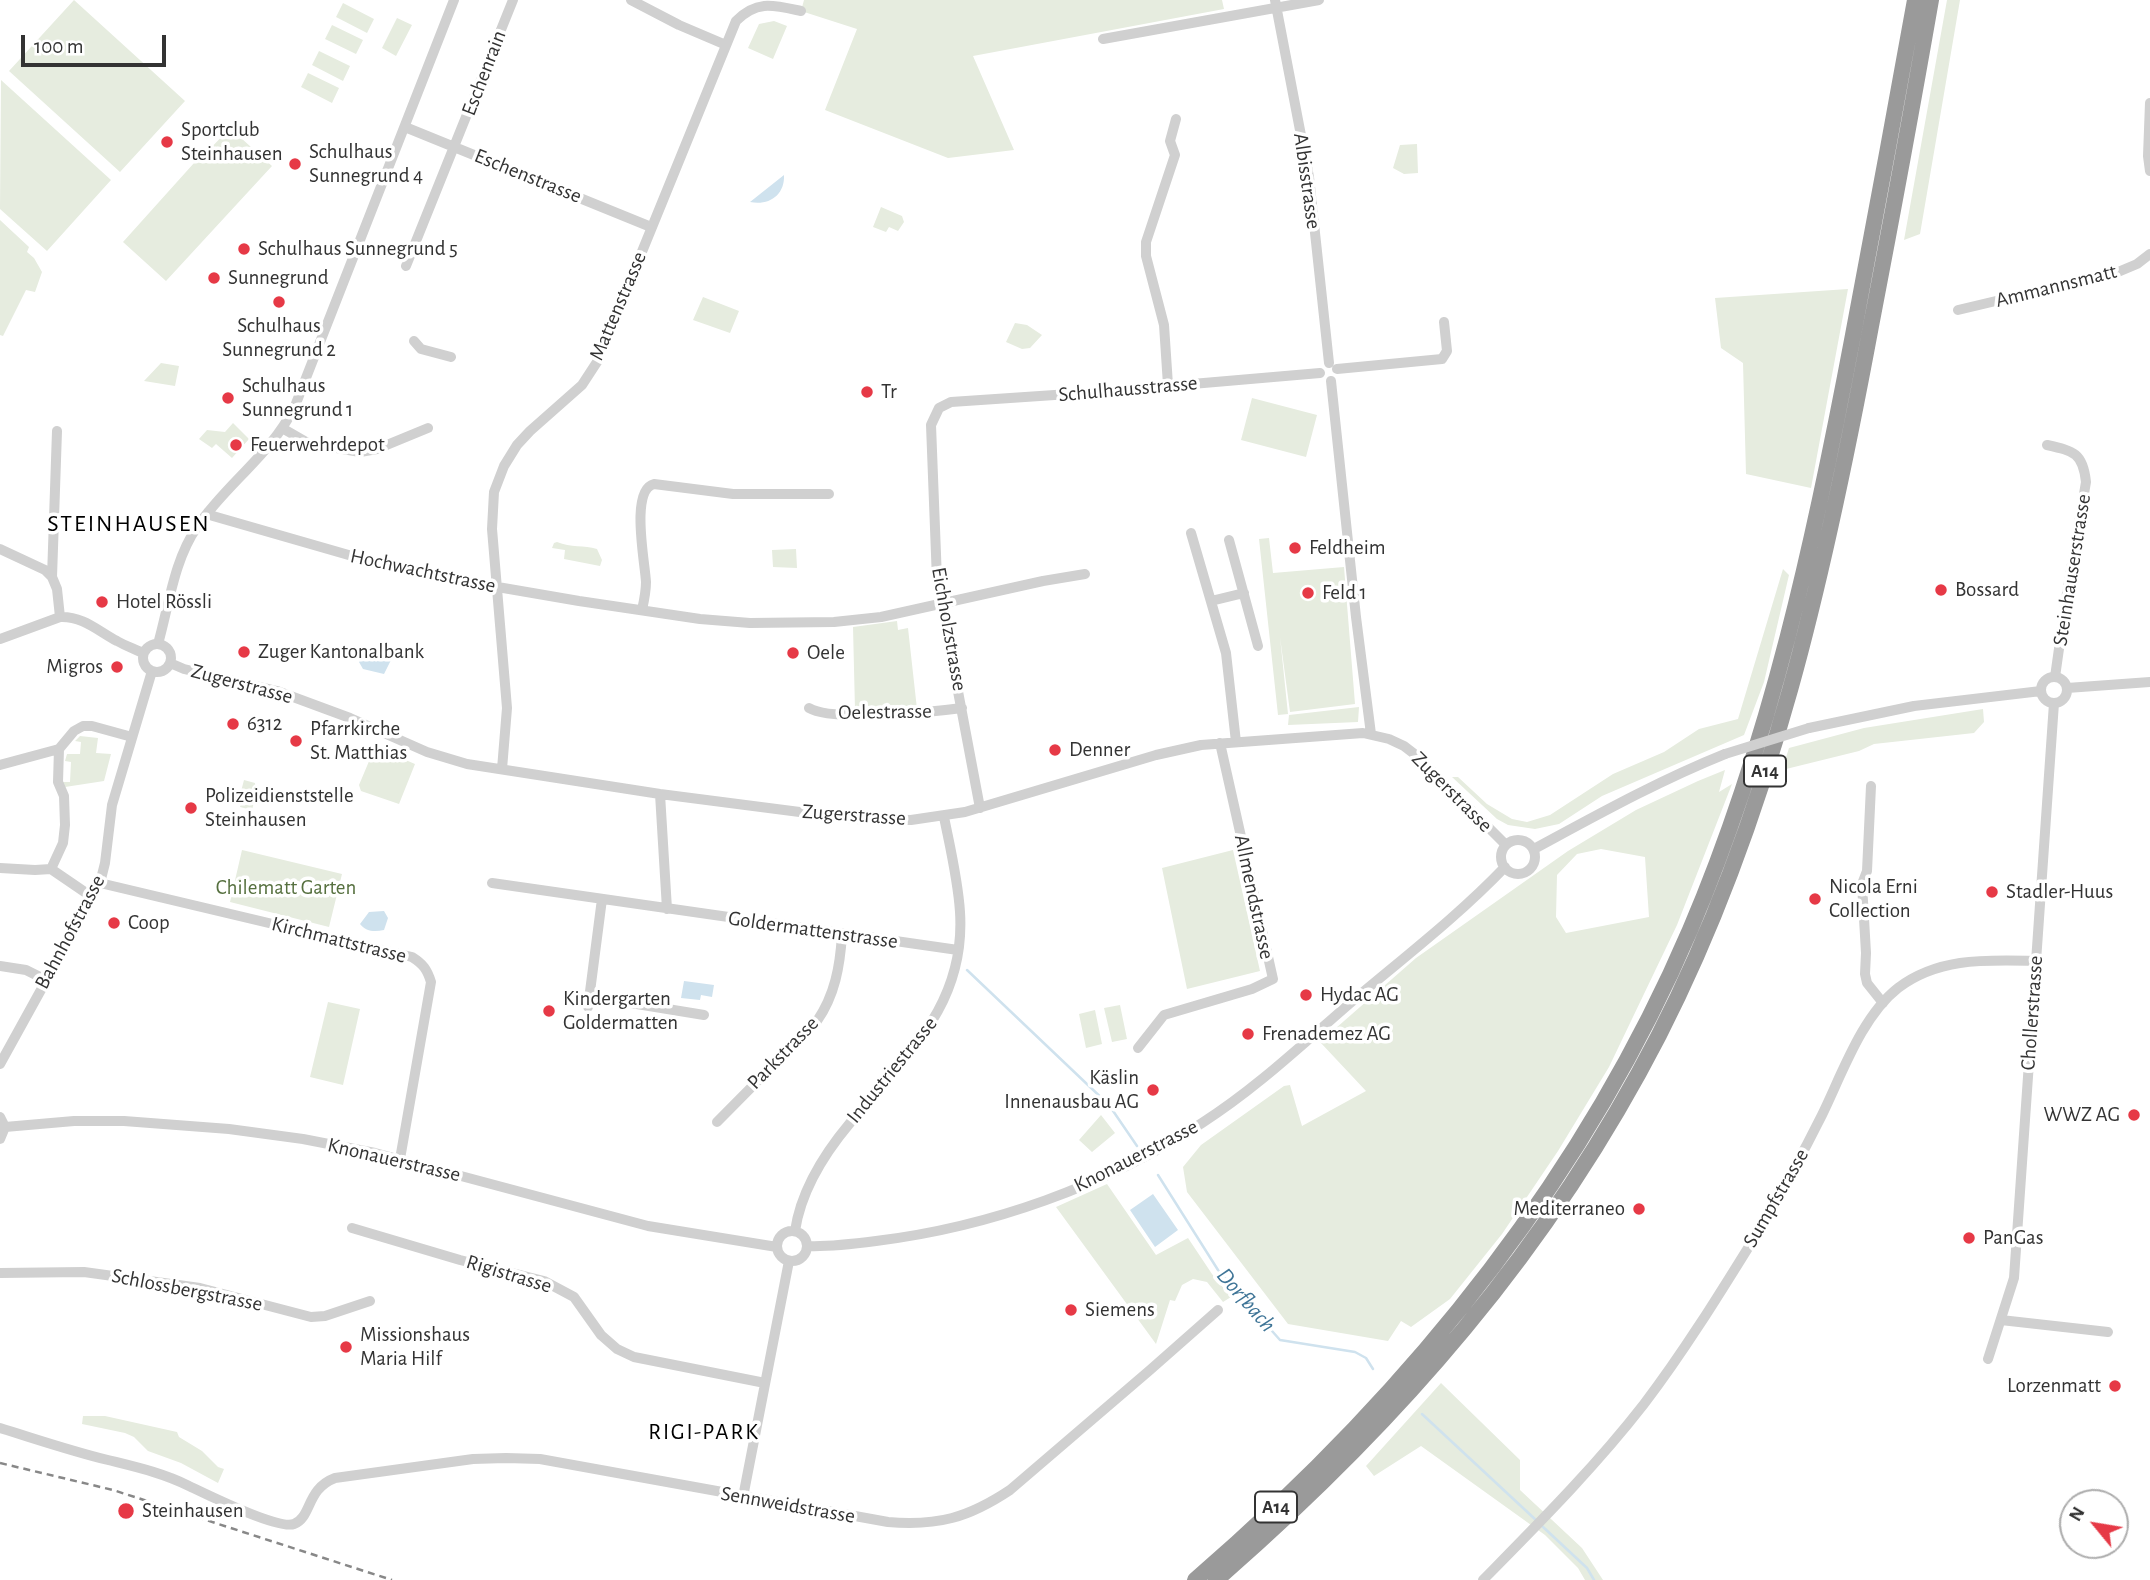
<!DOCTYPE html>
<html>
<head>
<meta charset="utf-8">
<style>
	body { margin:0 }
	#map { position:relative; width:2150px; height:1580px; overflow:hidden; background:#fff; font-family:"Alegreya Sans",sans-serif }
	canvas { display:block }
	.north { position:absolute; left:2059px; top:1489px; width:70px; height:70px; box-sizing:border-box; background:#fff; border:2px solid #adadad; border-radius:50%; rotate:300deg; font-size:19px; font-weight:700; line-height:28px; text-align:center; color:#333 }
	.north::after { content:''; display:block; margin:auto; width:24px; height:32px; background:#e63946; clip-path:polygon(50% 0,100% 100%,50% 72%,0 100%) }
	.scale { position:absolute; left:21px; top:35px; width:145px; height:32px; box-sizing:border-box; border:4px solid #333; border-top:0; padding-left:9px; font-size:21px; line-height:24px; white-space:nowrap; color:#333; -webkit-text-stroke:5px #fff; paint-order:stroke }
</style>
</head>
<body>
<div id="map">
<canvas width="2150" height="1580"></canvas>
<div class="north">N</div>
<div class="scale">100 m</div>
</div>
<script>
const ctx = document.querySelector('canvas').getContext('2d');
ctx.lineJoin = 'round';
function fill(path, color) { ctx.fillStyle = color; ctx.fill(path, 'evenodd'); }
function strokePath(path, color, width, dash) { ctx.strokeStyle = color; ctx.lineWidth = width; ctx.lineCap = dash ? 'butt' : 'round'; ctx.setLineDash(dash || []); ctx.stroke(path); }
function write(font, color, halo, rows, align = 'center') {
  ctx.font = font + ' "Alegreya Sans",sans-serif'; ctx.lineWidth = 7; ctx.setLineDash([]); ctx.textBaseline = 'middle'; ctx.strokeStyle = halo; ctx.fillStyle = color; for (const [text, x, y, turn = 0] of rows) {
    ctx.save(); ctx.translate(x, y); ctx.rotate((+turn || 0) * Math.PI / 180); ctx.textAlign = isNaN(turn) ? turn : align; if (halo) ctx.strokeText(text, 0, 0); ctx.fillText(text, 0, 0); ctx.restore();
  }
}
const green = new Path2D(`
	M 74,0 L 185,101 L 120,172 L 9,71 Z
	M 804,0 L 1222,0 L 1224,9 L 973,56 L 1014,150 L 948,158 L 825,110 L 857,29 L 801,11 Z
	M 1947,0 L 1960,0 L 1920,234 L 1904,240 Z
	M 343,3 L 374,19 L 367,33 L 336,17 Z
	M 397,18 L 412,25 L 396,56 L 382,48 Z
	M 774,21 L 787,26 L 773,59 L 748,48 L 759,24 Z
	M 332,25 L 363,40 L 356,54 L 325,39 Z
	M 319,51 L 350,66 L 343,81 L 312,65 Z
	M 308,73 L 339,88 L 332,103 L 301,87 Z
	M 1,80 L 111,180 L 47,251 L 0,209 Z
	M 230,128 L 272,166 L 166,281 L 123,242 L 203,153 L 205,154 Z
	M 1417,144 L 1418,173 L 1404,174 L 1393,168 L 1400,145 Z
	M 881,207 L 902,216 L 904,222 L 898,231 L 889,227 L 886,232 L 873,227 Z
	M 0,220 L 29,247 L 27,252 L 34,258 L 42,272 L 35,292 L 26,290 L 3,336 L 0,335 Z
	M 1848,289 L 1811,488 L 1746,474 L 1743,363 L 1721,348 L 1715,298 Z
	M 703,297 L 739,311 L 730,333 L 693,320 Z
	M 1015,323 L 1027,325 L 1042,335 L 1030,348 L 1022,349 L 1006,342 Z
	M 161,363 L 179,366 L 175,386 L 144,381 Z
	M 1252,398 L 1317,415 L 1306,457 L 1241,440 Z
	M 233,423 L 249,439 L 232,458 L 216,444 L 212,448 L 199,439 L 207,430 L 225,432 Z
	M 1269,538 L 1273,573 L 1344,567 L 1355,704 L 1290,712 L 1280,637 L 1288,714 L 1278,715 L 1259,539 Z
	M 557,542 C 571,548 584,545 597,549 L 602,560 L 600,566 L 564,559 L 565,550 L 552,548 L 554,543 Z
	M 796,549 L 797,568 L 773,567 L 772,550 Z
	M 1783,569 L 1789,575 L 1764,682 L 1744,735 L 1602,796 L 1559,824 L 1535,829 L 1508,825 L 1497,819 L 1452,777 L 1458,777 L 1487,804 L 1512,819 L 1527,822 L 1550,815 L 1613,774 L 1664,752 L 1699,729 L 1738,719 Z
	M 897,621 L 898,630 L 908,628 L 917,709 L 855,710 L 853,627 Z
	M 1359,707 L 1358,722 L 1288,725 L 1289,715 Z
	M 1983,709 L 1984,722 L 1974,733 L 1874,744 L 1859,751 L 1782,770 L 1789,748 L 1864,728 Z
	M 80,736 L 98,738 L 96,753 L 111,754 L 104,781 L 65,787 L 62,782 L 70,782 L 71,762 L 65,761 L 67,754 L 80,754 L 81,742 L 75,741 Z
	M 375,747 L 415,764 L 399,804 L 361,791 L 359,785 Z
	M 1725,770 L 1719,792 L 1732,784 L 1677,925 L 1609,1067 L 1558,1151 L 1502,1234 L 1450,1299 L 1411,1327 L 1401,1321 L 1388,1341 L 1288,1324 L 1187,1192 L 1183,1167 L 1201,1145 L 1284,1086 L 1290,1085 L 1302,1126 L 1366,1091 L 1320,1042 L 1416,958 L 1568,851 L 1636,810 L 1698,781 ZM 1601,849 L 1645,857 L 1649,917 L 1566,933 L 1556,917 L 1557,875 L 1577,854 Z
	M 244,780 L 255,783 L 256,794 L 252,810 L 240,807 L 242,801 L 239,799 Z
	M 242,850 L 342,874 L 329,927 L 230,902 Z
	M 1233,850 L 1260,971 L 1187,989 L 1162,868 Z
	M 328,1002 L 360,1009 L 343,1085 L 310,1077 Z
	M 1120,1005 L 1127,1039 L 1112,1042 L 1104,1008 Z
	M 1095,1010 L 1102,1044 L 1086,1048 L 1079,1014 Z
	M 1101,1115 L 1115,1133 L 1092,1152 L 1079,1140 Z
	M 1107,1184 L 1156,1255 L 1188,1238 L 1212,1274 L 1231,1297 L 1223,1302 L 1207,1282 L 1193,1279 L 1182,1285 L 1175,1301 L 1170,1300 L 1156,1344 L 1056,1207 Z
	M 1441,1383 L 1520,1460 L 1520,1490 L 1582,1548 L 1603,1580 L 1585,1580 L 1578,1568 L 1545,1535 L 1421,1446 L 1374,1476 L 1366,1466 Z
	M 83,1416 L 105,1416 L 177,1432 L 179,1437 L 202,1451 L 218,1467 L 224,1469 L 218,1483 L 181,1463 L 148,1451 L 134,1437 L 125,1433 L 82,1424 Z`);
const water = new Path2D(`
	M 784,175 C 785,195 769,206 750,202 Z
	M 364,653 L 389,658 L 391,660 L 384,674 L 363,669 L 359,662 Z
	M 384,911 L 388,918 L 384,930 C 375,932 366,932 360,924 L 369,912 Z
	M 684,981 L 714,985 L 712,997 L 701,995 L 700,1000 L 681,998 Z
	M 1153,1194 L 1178,1230 L 1155,1247 L 1130,1210 Z`);
const stream = new Path2D(`
	M 967,970 L 1109,1105 L 1137,1146
	M 1158,1175 L 1218,1270 L 1280,1340 L 1355,1352 L 1366,1358 L 1373,1369
	M 1422,1414 L 1537,1521
	M 1542,1526 L 1587,1568 L 1594,1580`);
const minor = new Path2D(`
	M 631,0 L 679,25 L 726,45
	M 1275,0 L 1309,177 L 1329,363
	M 1103,39 L 1319,0
	M 2150,103 L 2148,156 L 2150,171
	M 405,127 L 651,227
	M 406,266 L 513,0
	M 1958,310 L 2118,272 L 2137,264 L 2150,254
	M 414,341 L 421,349 L 451,357
	M 1337,369 L 1442,359 L 1447,351 L 1444,322
	M 1331,381 L 1356,617 L 1371,734
	M 1168,385 L 1164,325 L 1146,256 L 1146,242 L 1175,155 L 1170,141 L 1176,119
	M 282,428 L 308,443 L 360,452 L 377,449 L 428,428
	M 57,431 L 52,577 L 57,589 L 60,617
	M 2047,445 C 2074,451 2083,453 2086,482 L 2066,599 L 2055,677
	M 208,512 L 213,516 L 366,560 L 422,574 L 579,601 L 700,619 L 750,623 L 834,622 L 881,617 L 1043,581 L 1085,574
	M 1191,533 L 1226,653 L 1236,742
	M 1229,540 L 1258,646
	M 0,549 L 45,570 L 52,577
	M 1211,601 L 1244,593
	M 642,610 C 644,601 646,591 646,582 C 645,562 630,490 654,484 L 733,494 L 829,494
	M 0,639 L 60,617 C 83,616 98,631 117,641 C 126,646 135,649 143,653
	M143 658a14 14 0 1 1 28 0a14 14 0 1 1-28 0Z
	M 158,644 C 169,605 174,560 197,527 C 227,483 270,456 295,406 L 454,0
	M 170,663 L 184,669 L 277,691 L 350,718 L 427,752 L 467,764 L 660,794 L 854,819 L 911,820 L 965,812 L 1156,755 L 1201,745 L 1363,733 L 1389,739 L 1404,746 L 1417,756 L 1506,845
	M2041 690a13 13 0 1 1 26 0a13 13 0 1 1-26 0Z
	M 2067,688 L 2150,682
	M 809,708 C 832,722 932,712 962,708
	M 1809,728 L 1914,706 L 2041,691
	M 0,765 L 59,749 L 74,731 L 83,726 L 92,726 L 132,737
	M 502,769 L 507,708 L 492,529 L 494,492 L 504,466 L 517,445 L 530,431 L 582,385 L 597,362 L 736,21 C 757,0 773,5 801,11
	M 1871,786 L 1867,871 L 1862,884 L 1866,953 L 1865,974 L 1867,983 L 1883,1003
	M 660,794 L 667,909
	M 980,808 L 937,580 L 931,425 L 939,408 L 951,402 L 1099,392 L 1320,373
	M1501 857a17 17 0 1 1 34 0a17 17 0 1 1-34 0Z
	M 1534,849 C 1597,815 1658,781 1725,754
	M 0,868 L 35,870 L 51,869
	M 51,869 L 63,843 L 65,825 L 64,796 L 58,782 L 59,749
	M 51,869 L 92,897
	M 100,883 L 412,957 C 423,964 427,969 431,982 L 400,1159
	M 492,883 L 958,950
	M 0,966 L 26,970 L 46,980
	M 588,996 L 704,1015
	M 588,1007 L 602,899
	M 1138,1048 L 1164,1015 L 1252,989 L 1273,979 L 1220,743
	M 0,1064 L 100,883 L 105,863 L 112,805 L 152,671
	M 0,1117 L 5,1127 L 0,1139
	M 717,1122 L 817,1021 C 835,995 840,966 842,935
	M 5,1127 L 74,1121 L 124,1121 L 229,1129 L 303,1139 L 375,1153 L 648,1226 L 777,1247
	M 352,1228 L 460,1260 L 544,1281 L 574,1297 L 601,1335 L 617,1349 L 634,1357 L 765,1383
	M777 1246a15 15 0 1 1 30 0a15 15 0 1 1-30 0Z
	M 795,1231 C 801,1190 824,1154 850,1123 C 905,1056 966,1006 960,912 C 958,880 950,847 944,817
	M 807,1246 C 830,1247 853,1244 876,1241 C 990,1227 1105,1186 1202,1123 C 1260,1086 1310,1037 1362,993 C 1411,952 1461,913 1505,867
	M 0,1273 L 84,1272 L 200,1288 L 311,1317 L 325,1316 L 370,1301
	M 2001,1320 L 2108,1332
	M 1988,1359 L 2014,1278 L 2054,703
	M 0,1428 C 36,1439 71,1451 108,1460 C 136,1467 163,1473 189,1486 C 206,1494 278,1530 294,1524 C 312,1517 306,1489 335,1478 L 473,1459 L 506,1458 L 540,1459 L 888,1522 C 938,1526 968,1518 1010,1490 L 1150,1370 L 1218,1310
	M 743,1497 L 789,1261
	M 1483,1580 C 1539,1523 1595,1467 1644,1404 C 1686,1349 1725,1285 1761,1227 C 1783,1190 1803,1153 1822,1115 C 1842,1074 1862,1016 1898,988 C 1939,957 1987,960 2035,961`);
const highway = new Path2D(`
	M 1195,1580 C 1404,1400 1581,1185 1690,930 C 1771,740 1815,537 1853,335 C 1874,223 1895,112 1915,0
	M 1216,1580 C 1398,1422 1549,1249 1659,1035 C 1772,814 1826,568 1871,326 C 1892,217 1912,109 1931,0`);
const rail = new Path2D(`
	M 0,1463 L 113,1490 L 392,1580`);
const minorBridge = new Path2D(`
	M 1725,754 L 1809,728`);
const markers = [
	[167,142,7,"#e63946"],
	[295,164,7,"#e63946"],
	[244,249,7,"#e63946"],
	[214,278,7,"#e63946"],
	[279,302,7,"#e63946"],
	[867,392,7,"#e63946"],
	[228,398,7,"#e63946"],
	[236,445,7,"#e63946"],
	[1295,548,7,"#e63946"],
	[1941,590,7,"#e63946"],
	[1308,593,7,"#e63946"],
	[102,602,7,"#e63946"],
	[244,652,7,"#e63946"],
	[793,653,7,"#e63946"],
	[117,667,7,"#e63946"],
	[233,724,7,"#e63946"],
	[296,741,7,"#e63946"],
	[1055,750,7,"#e63946"],
	[191,808,7,"#e63946"],
	[1992,892,7,"#e63946"],
	[1815,899,7,"#e63946"],
	[114,923,7,"#e63946"],
	[1306,995,7,"#e63946"],
	[549,1011,7,"#e63946"],
	[1248,1034,7,"#e63946"],
	[1153,1090,7,"#e63946"],
	[2134,1115,7,"#e63946"],
	[1639,1209,7,"#e63946"],
	[1969,1238,7,"#e63946"],
	[1071,1310,7,"#e63946"],
	[346,1347,7,"#e63946"],
	[2115,1386,7,"#e63946"],
	[126,1511,9,"#e63946"]
];
const shields = [
	[1765,771,42],
	[1276,1507,42]
];
const shieldNames = [
	["A14",1765,771],
	["A14",1276,1507]
];
const streetNames = [
	["Eschenrain",484,73,-69],
	["Eschenstrasse",528,176,22],
	["Albisstrasse",1307,181,82],
	["Ammannsmatt",2056,286,-14],
	["Mattenstrasse",618,306,-67],
	["Schulhausstrasse",1128,389,-5],
	["Steinhauserstrasse",2072,570,-81],
	["Hochwachtstrasse",423,571,12],
	["Eichholzstrasse",949,629,80],
	["Zugerstrasse",242,684,15],
	["Oelestrasse",885,712,-1],
	["Zugerstrasse",1452,792,45],
	["Zugerstrasse",854,815,4],
	["Allmendstrasse",1254,897,78],
	["Goldermattenstrasse",813,930,8],
	["Bahnhofstrasse",70,932,-62],
	["Kirchmattstrasse",339,940,14],
	["Chollerstrasse",2032,1013,-86],
	["Parkstrasse",783,1053,-46],
	["Industriestrasse",892,1070,-51],
	["Knonauerstrasse",1136,1156,-27],
	["Knonauerstrasse",394,1160,13],
	["Sumpfstrasse",1776,1198,-60],
	["Rigistrasse",509,1274,17],
	["Schlossbergstrasse",187,1290,11],
	["Sennweidstrasse",788,1505,10]
];
const poiNames = [
	["Sportclub",181,130],
	["Steinhausen",181,154],
	["Schulhaus",309,152],
	["Sunnegrund 4",309,176],
	["Schulhaus Sunnegrund 5",258,249],
	["Sunnegrund",228,278],
	["Schulhaus",279,326,"center"],
	["Sunnegrund 2",279,350,"center"],
	["Schulhaus",242,386],
	["Sunnegrund 1",242,410],
	["Tr",881,392],
	["Feuerwehrdepot",250,445],
	["Feldheim",1309,548],
	["Bossard",1955,590],
	["Feld 1",1322,593],
	["Hotel Rössli",116,602],
	["Zuger Kantonalbank",258,652],
	["Oele",807,653],
	["Migros",103,667,"right"],
	["6312",247,724],
	["Pfarrkirche",310,729],
	["St. Matthias",310,753],
	["Denner",1069,750],
	["Polizeidienststelle",205,796],
	["Steinhausen",205,820],
	["Nicola Erni",1829,887],
	["Collection",1829,911],
	["Stadler-Huus",2006,892],
	["Coop",128,923],
	["Hydac AG",1320,995],
	["Kindergarten",563,999],
	["Goldermatten",563,1023],
	["Frenademez AG",1262,1034],
	["Käslin",1139,1078,"right"],
	["Innenausbau AG",1139,1102,"right"],
	["WWZ AG",2120,1115,"right"],
	["Mediterraneo",1625,1209,"right"],
	["PanGas",1983,1238],
	["Siemens",1085,1310],
	["Missionshaus",360,1335],
	["Maria Hilf",360,1359],
	["Lorzenmatt",2101,1386,"right"],
	["Steinhausen",142,1511]
];
const parkNames = [
	["Chilematt Garten",286,888]
];
const waterNames = [
	["Dorfbach",1246,1300,49]
];
const neighbourhoodNames = [
	["RIGI-PARK",704,1432]
];
const quarterNames = [
	["STEINHAUSEN",129,524]
];
fill(green, '#e6ecdf');
fill(water, '#cfe2ee');
strokePath(stream, '#cfe2ee', 2.5);
strokePath(minor, '#d0d0d0', 10);
strokePath(highway, '#9a9a9a', 16);
strokePath(rail, '#888', 2.5, [7, 5]);
strokePath(minorBridge, '#d0d0d0', 10);
for (const [x, y, r, color] of markers) { const dot = new Path2D(); dot.arc(x, y, r, 0, 2 * Math.PI); ctx.fillStyle = color; ctx.fill(dot); strokePath(dot, '#fff', 2.5); }
for (const [x, y, w] of shields) { const box = new Path2D(); box.roundRect(x - w / 2, y - 15.5, w, 31, 5); ctx.fillStyle = '#fff'; ctx.fill(box); strokePath(box, '#333', 2); }
write('bold 19px', '#333', null, shieldNames);
write('21px', '#333', '#fff', streetNames);
write('21px', '#333', '#fff', poiNames, 'left');
write('21px', '#56703f', '#fff', parkNames);
write('italic 23px', '#3f7597', '#fff', waterNames);
ctx.letterSpacing = '2px';
write('23px', '#000', '#fff', neighbourhoodNames);
ctx.letterSpacing = '0px';
ctx.letterSpacing = '2px';
write('24px', '#000', '#fff', quarterNames);
ctx.letterSpacing = '0px';
</script>
</body>
</html>
